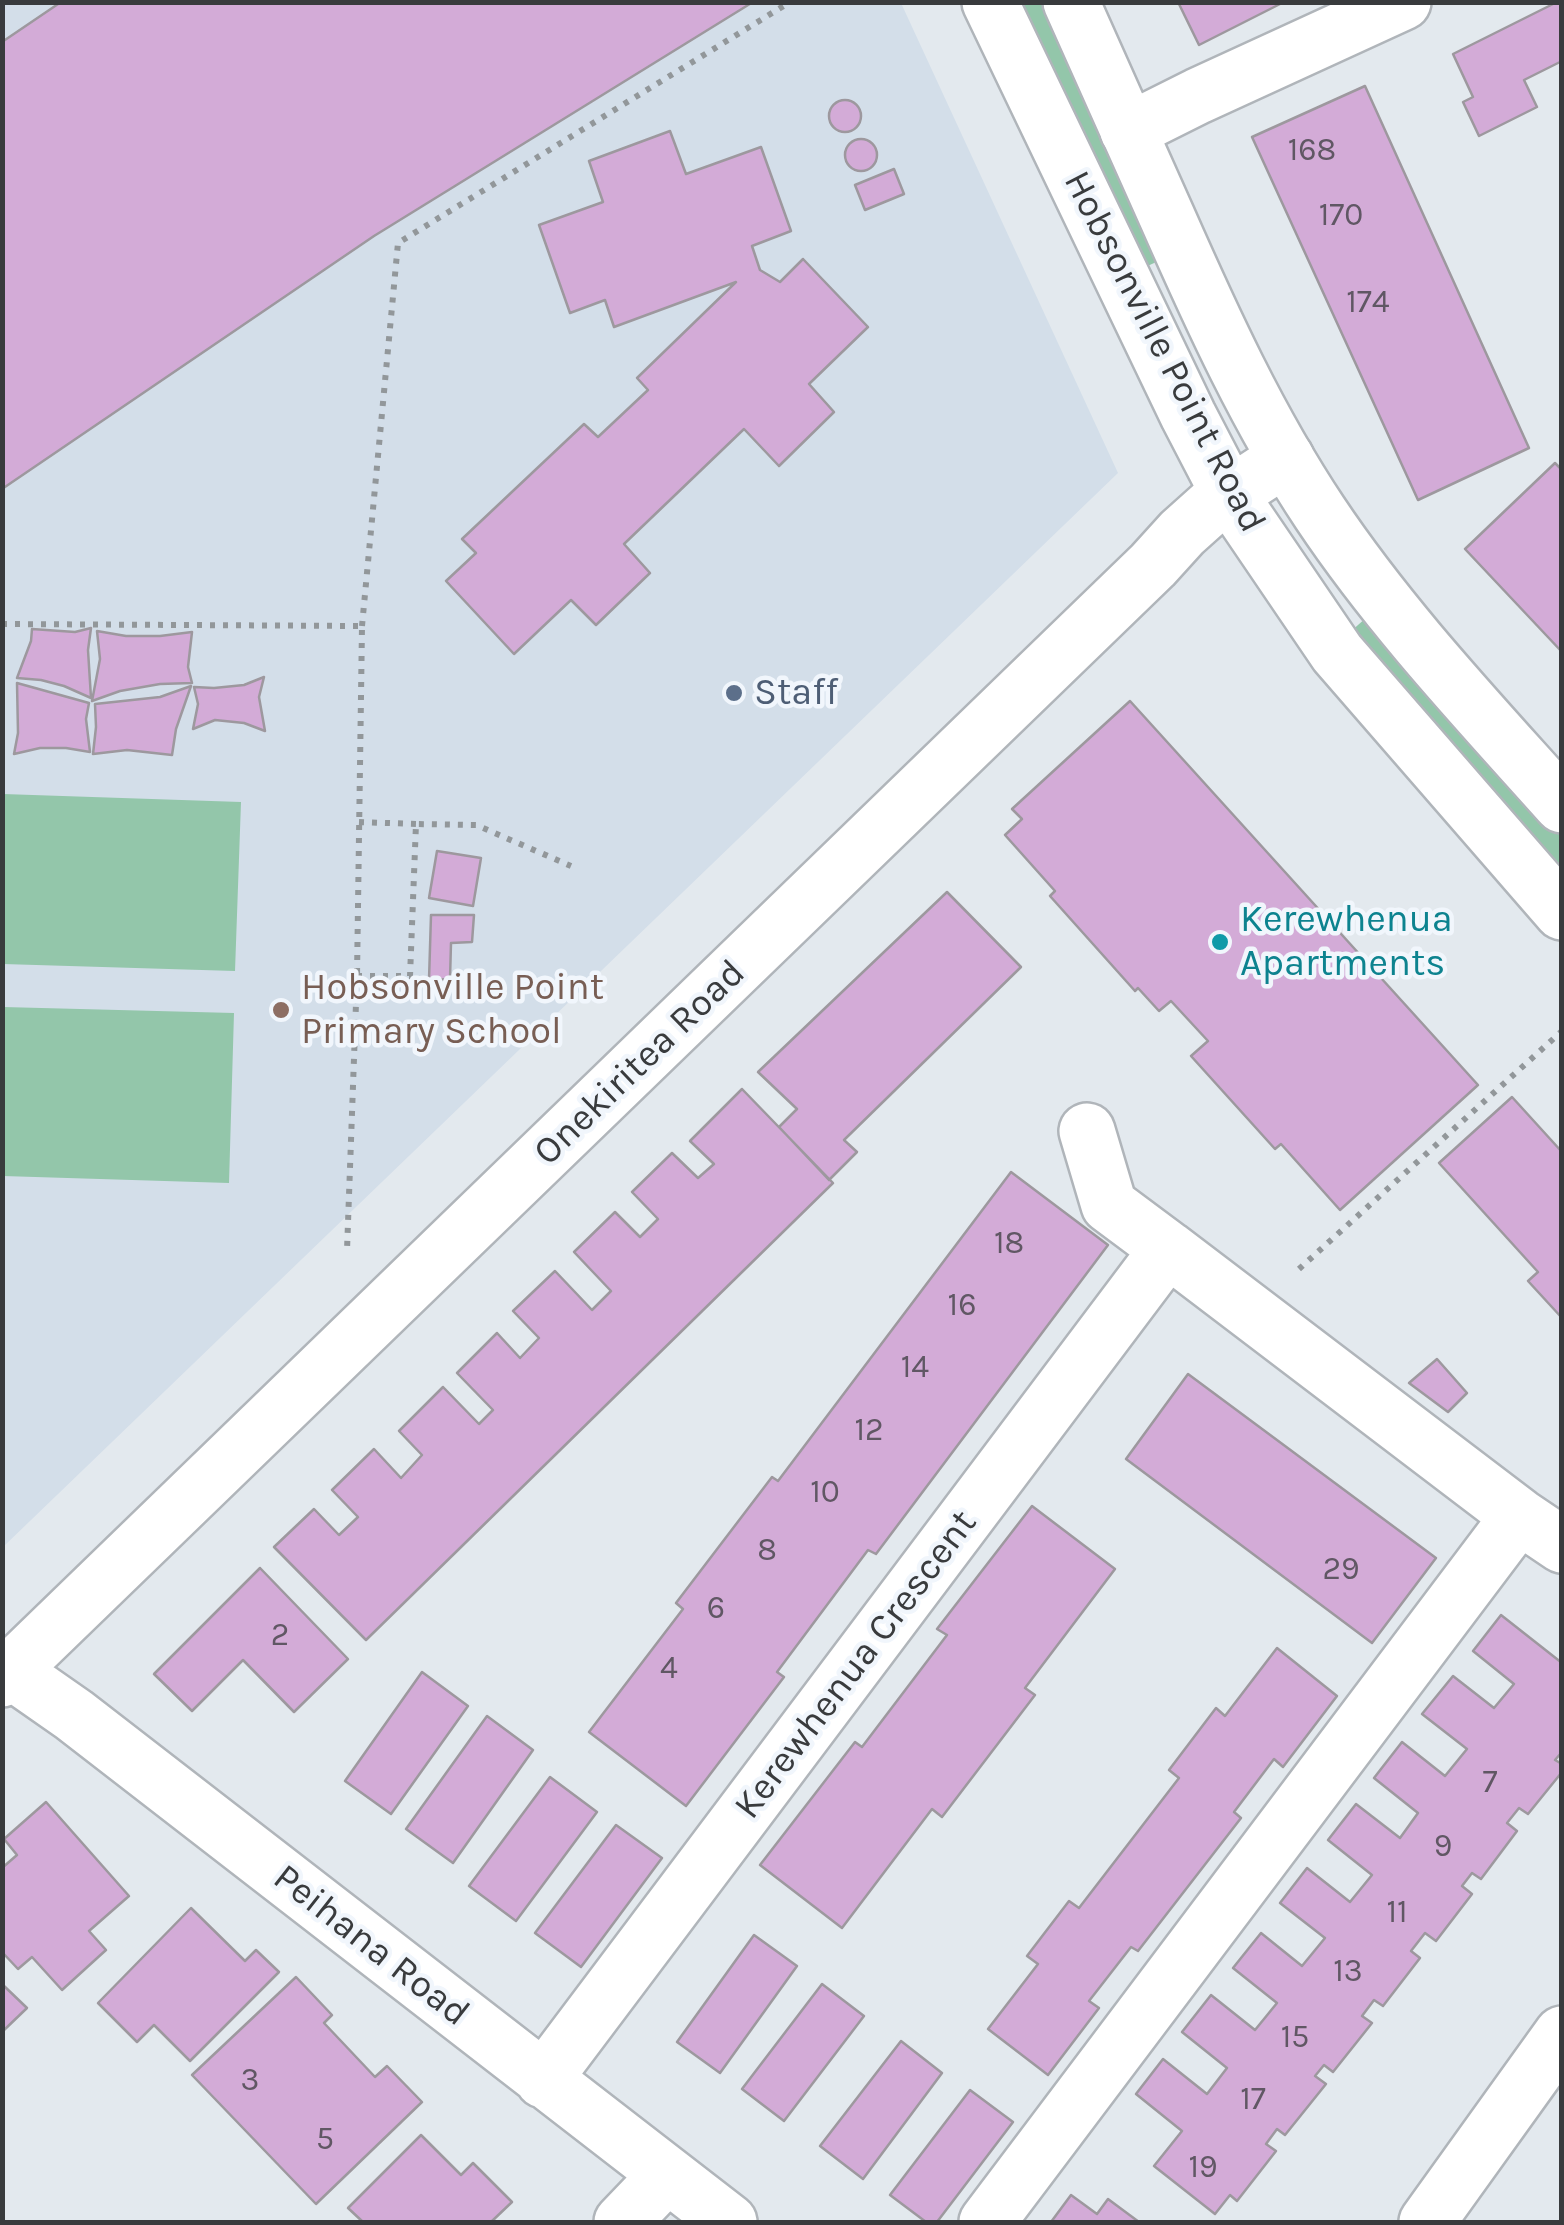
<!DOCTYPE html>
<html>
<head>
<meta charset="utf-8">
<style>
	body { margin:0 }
	#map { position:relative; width:1564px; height:2225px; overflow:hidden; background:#e3e9ee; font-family:Karla,sans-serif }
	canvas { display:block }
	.frame { position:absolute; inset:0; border:5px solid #393b3d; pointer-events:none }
</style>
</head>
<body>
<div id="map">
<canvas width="1564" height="2225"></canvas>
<div class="frame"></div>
</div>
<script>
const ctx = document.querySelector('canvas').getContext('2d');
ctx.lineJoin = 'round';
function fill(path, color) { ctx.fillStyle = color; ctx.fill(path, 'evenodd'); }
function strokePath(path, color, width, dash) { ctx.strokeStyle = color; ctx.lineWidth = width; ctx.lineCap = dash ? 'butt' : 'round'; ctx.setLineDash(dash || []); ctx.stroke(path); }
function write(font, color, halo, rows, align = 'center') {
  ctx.font = font + ' Karla,sans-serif'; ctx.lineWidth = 9; ctx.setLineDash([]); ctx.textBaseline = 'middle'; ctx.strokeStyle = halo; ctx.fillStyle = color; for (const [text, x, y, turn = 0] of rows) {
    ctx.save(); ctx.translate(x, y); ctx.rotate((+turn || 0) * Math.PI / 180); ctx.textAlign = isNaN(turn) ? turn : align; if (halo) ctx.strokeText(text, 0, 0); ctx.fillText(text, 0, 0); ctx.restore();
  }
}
const built = new Path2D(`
	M 3,3 L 901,3 L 1118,473 L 3,1547 Z`);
const green = new Path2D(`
	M 1021,3 L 1050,3 L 1165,258 L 1141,269 Z
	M 1367,617 L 1561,832 L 1561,869 L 1349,633 Z
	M 3,794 L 241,802 L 235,971 L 3,964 Z
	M 3,1007 L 234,1013 L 229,1183 L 3,1176 Z`);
const building = new Path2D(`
	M 61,2 L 753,2 L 374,236 L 2,489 L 2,42 Z
	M 1178,2 L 1284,2 L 1199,45 Z
	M 1557,2 L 1562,2 L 1562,61 L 1524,80 L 1537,107 L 1479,136 L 1463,102 L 1473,97 L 1453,54 Z
	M 1365,86 L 1529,448 L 1418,500 L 1252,137 Z
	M829 116a16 16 0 1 1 32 0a16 16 0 1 1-32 0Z
	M 670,131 L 686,174 L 761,147 L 791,231 L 752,246 L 760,270 L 780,282 L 803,259 L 868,327 L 809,384 L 834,412 L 779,466 L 744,429 L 624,544 L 650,573 L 596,625 L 571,600 L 514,654 L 446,581 L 476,553 L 462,539 L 584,424 L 598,437 L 648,390 L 637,378 L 736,282 L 614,327 L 605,300 L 570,313 L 539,225 L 603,202 L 589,161 Z
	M845 155a16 16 0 1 1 32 0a16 16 0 1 1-32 0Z
	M 894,169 L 904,194 L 865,210 L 855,185 Z
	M 1555,463 L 1562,470 L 1562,652 L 1465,549 Z
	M 91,628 L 88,650 L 91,698 L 64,686 L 41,680 L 17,678 L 31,641 L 32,629 L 75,632 Z
	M 97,631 L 126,636 L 160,636 L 192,632 L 188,667 L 192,683 L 160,684 L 120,691 L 92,701 L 100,659 Z
	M 264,677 L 259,697 L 265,731 L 244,723 L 215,720 L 193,729 L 198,704 L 194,687 L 214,688 L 244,685 Z
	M 17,683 L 89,703 L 86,719 L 90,752 L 66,748 L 40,748 L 14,754 L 18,733 Z
	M 191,686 L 176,729 L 172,755 L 127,750 L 93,754 L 96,727 L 95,704 L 160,697 Z
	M 1130,701 L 1478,1085 L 1340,1210 L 1281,1144 L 1275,1149 L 1191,1056 L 1208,1041 L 1171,1001 L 1159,1011 L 1138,988 L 1135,991 L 1050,896 L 1055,891 L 1005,835 L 1022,819 L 1012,809 Z
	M 437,851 L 481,858 L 473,906 L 429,898 Z
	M 947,892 L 1021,967 L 844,1140 L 857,1152 L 829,1180 L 779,1127 L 797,1109 L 758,1072 Z
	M 431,915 L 474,915 L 472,942 L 451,943 L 450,979 L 429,980 Z
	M 742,1089 L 833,1183 L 366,1640 L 274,1547 L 314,1509 L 339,1535 L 358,1517 L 332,1490 L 374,1449 L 401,1478 L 422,1455 L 399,1431 L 443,1387 L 479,1424 L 493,1410 L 457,1373 L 497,1333 L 520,1358 L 539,1338 L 513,1311 L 555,1271 L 592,1310 L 611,1291 L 574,1252 L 615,1212 L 640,1237 L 658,1219 L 632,1192 L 672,1153 L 698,1178 L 714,1164 L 690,1141 Z
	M 1512,1097 L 1562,1152 L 1562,1318 L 1528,1281 L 1538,1272 L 1439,1163 Z
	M 1011,1172 L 1108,1245 L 876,1554 L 868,1550 L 777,1672 L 784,1677 L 686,1806 L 589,1732 L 683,1609 L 676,1603 L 772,1477 L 778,1481 Z
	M 1437,1359 L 1467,1393 L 1448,1412 L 1409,1383 Z
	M 1188,1374 L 1436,1558 L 1372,1643 L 1126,1459 Z
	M 1032,1506 L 1115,1569 L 1025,1688 L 1035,1695 L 942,1817 L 932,1809 L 842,1928 L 760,1865 L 855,1742 L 862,1747 L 947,1635 L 937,1629 Z
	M 260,1568 L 348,1659 L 294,1712 L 243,1660 L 192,1711 L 154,1674 Z
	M 1501,1615 L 1562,1663 L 1562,1752 L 1555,1760 L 1562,1764 L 1562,1772 L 1528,1814 L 1519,1808 L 1507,1823 L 1517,1831 L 1481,1879 L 1472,1873 L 1462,1886 L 1472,1894 L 1436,1941 L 1425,1933 L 1411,1951 L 1420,1958 L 1383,2006 L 1374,2000 L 1362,2016 L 1372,2023 L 1333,2072 L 1324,2065 L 1315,2076 L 1326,2084 L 1285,2135 L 1277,2129 L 1266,2144 L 1276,2151 L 1237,2201 L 1230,2195 L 1215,2214 L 1154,2166 L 1182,2131 L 1136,2094 L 1163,2059 L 1207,2094 L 1227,2068 L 1182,2032 L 1211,1995 L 1255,2030 L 1277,2003 L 1233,1968 L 1261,1933 L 1302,1966 L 1325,1938 L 1280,1903 L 1307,1868 L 1350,1902 L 1372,1875 L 1328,1840 L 1356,1804 L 1400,1838 L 1418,1813 L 1374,1778 L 1402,1742 L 1445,1776 L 1467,1749 L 1422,1714 L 1453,1676 L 1494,1708 L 1514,1684 L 1473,1651 Z
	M 1277,1648 L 1337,1696 L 1283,1767 L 1274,1759 L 1234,1812 L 1241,1818 L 1138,1951 L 1131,1947 L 1089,2001 L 1099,2008 L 1048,2075 L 988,2029 L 1038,1964 L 1027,1956 L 1069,1901 L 1079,1908 L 1179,1778 L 1169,1770 L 1216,1708 L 1225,1716 Z
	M 422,1672 L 468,1706 L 391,1814 L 345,1781 Z
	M 487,1716 L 533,1750 L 453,1863 L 406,1829 Z
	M 550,1777 L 597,1812 L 516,1921 L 469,1886 Z
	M 46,1802 L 129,1896 L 89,1931 L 106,1950 L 62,1990 L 32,1957 L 18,1969 L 2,1952 L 2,1868 L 17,1855 L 4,1839 Z
	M 616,1825 L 662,1858 L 581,1967 L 535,1933 Z
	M 191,1908 L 245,1961 L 256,1950 L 279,1972 L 190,2061 L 154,2025 L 137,2042 L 98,2003 Z
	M 754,1935 L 797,1966 L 720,2073 L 677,2042 Z
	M 296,1977 L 332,2015 L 324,2023 L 375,2077 L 387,2066 L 422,2102 L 316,2204 L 192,2075 Z
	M 2,1984 L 27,2008 L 2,2032 Z
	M 822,1984 L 864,2016 L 784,2121 L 742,2089 Z
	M 901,2041 L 942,2073 L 863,2179 L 820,2146 Z
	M 970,2090 L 1013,2122 L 937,2222 L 926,2222 L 890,2195 Z
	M 421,2135 L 461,2175 L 473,2163 L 512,2202 L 491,2222 L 363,2222 L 348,2208 Z
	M 1071,2195 L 1097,2214 L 1108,2199 L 1139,2222 L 1051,2222 Z`);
const path = new Path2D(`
	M 2,624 L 362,626 L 357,976 L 347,1250
	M 362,626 L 398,243 L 790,2
	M 359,822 L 416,824
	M 357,976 L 410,976 L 416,824 L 476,825 L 571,866
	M 1299,1269 L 1562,1031`);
const street = new Path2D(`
	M 1128,131 L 1198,96 L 1403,2
	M 1087,1131 L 1109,1205 L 1168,1249
	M 1519,1516 L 1562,1545
	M 11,1671 L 74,1715 L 729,2222
	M 2,1679 L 1153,565 L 1182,533 L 1211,507 L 1286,458
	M 543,2080 L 1168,1249 L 1519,1516 L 987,2222
	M 622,2222 L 667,2175
	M 1427,2222 L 1562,2034`);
const secondary = new Path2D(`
	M 990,2 L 1188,415 L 1229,494 L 1337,653 L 1562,912
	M 1071,2 C 1103,74 1135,146 1167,217 C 1212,319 1258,420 1320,513 C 1390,618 1478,711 1562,805`);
const markers = [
	[734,693,10,"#5c6f8a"],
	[1220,942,10,"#0f9aa8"],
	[281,1010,10,"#8d6e63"]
];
const numberNames = [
	["168",1312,151],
	["170",1341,216],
	["174",1368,303],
	["18",1009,1244],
	["16",962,1306],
	["14",915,1368],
	["12",869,1431],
	["10",825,1493],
	["8",767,1551],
	["29",1341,1570],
	["6",716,1609],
	["2",280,1636],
	["4",669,1669],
	["7",1490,1783],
	["9",1443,1847],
	["11",1397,1913],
	["13",1348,1972],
	["15",1295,2038],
	["3",250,2081],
	["17",1253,2100],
	["5",325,2140],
	["19",1203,2168]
];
const streetNames = [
	["Hobsonville Point Road",1164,352,63],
	["Onekiritea Road",640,1063,-44],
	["Kerewhenua Crescent",856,1665,-53],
	["Peihana Road",371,1946,38]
];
const serviceNames = [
	["Staff",754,693]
];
const cultureNames = [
	["Kerewhenua",1240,920],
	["Apartments",1240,964]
];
const educationNames = [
	["Hobsonville Point",301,988],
	["Primary School",301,1032]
];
fill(built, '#d3dee9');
fill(green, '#93c6aa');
fill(building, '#d3abd7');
strokePath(building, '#9d989e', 2.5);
strokePath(street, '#b0b5ba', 60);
strokePath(secondary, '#b0b5ba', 60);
strokePath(path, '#92979a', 6, [5, 8]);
strokePath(street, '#fff', 55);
strokePath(secondary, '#fff', 55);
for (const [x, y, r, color] of markers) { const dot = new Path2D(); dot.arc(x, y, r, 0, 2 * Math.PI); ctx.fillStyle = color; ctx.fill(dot); strokePath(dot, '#f1f6fc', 4); }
write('32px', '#605764', null, numberNames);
write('38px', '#393b3d', '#f1f6fc', streetNames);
write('38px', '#4e5e75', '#f1f6fc', serviceNames, 'left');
write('38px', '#0d838f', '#f1f6fc', cultureNames, 'left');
write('38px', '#785e54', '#f1f6fc', educationNames, 'left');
</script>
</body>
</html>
